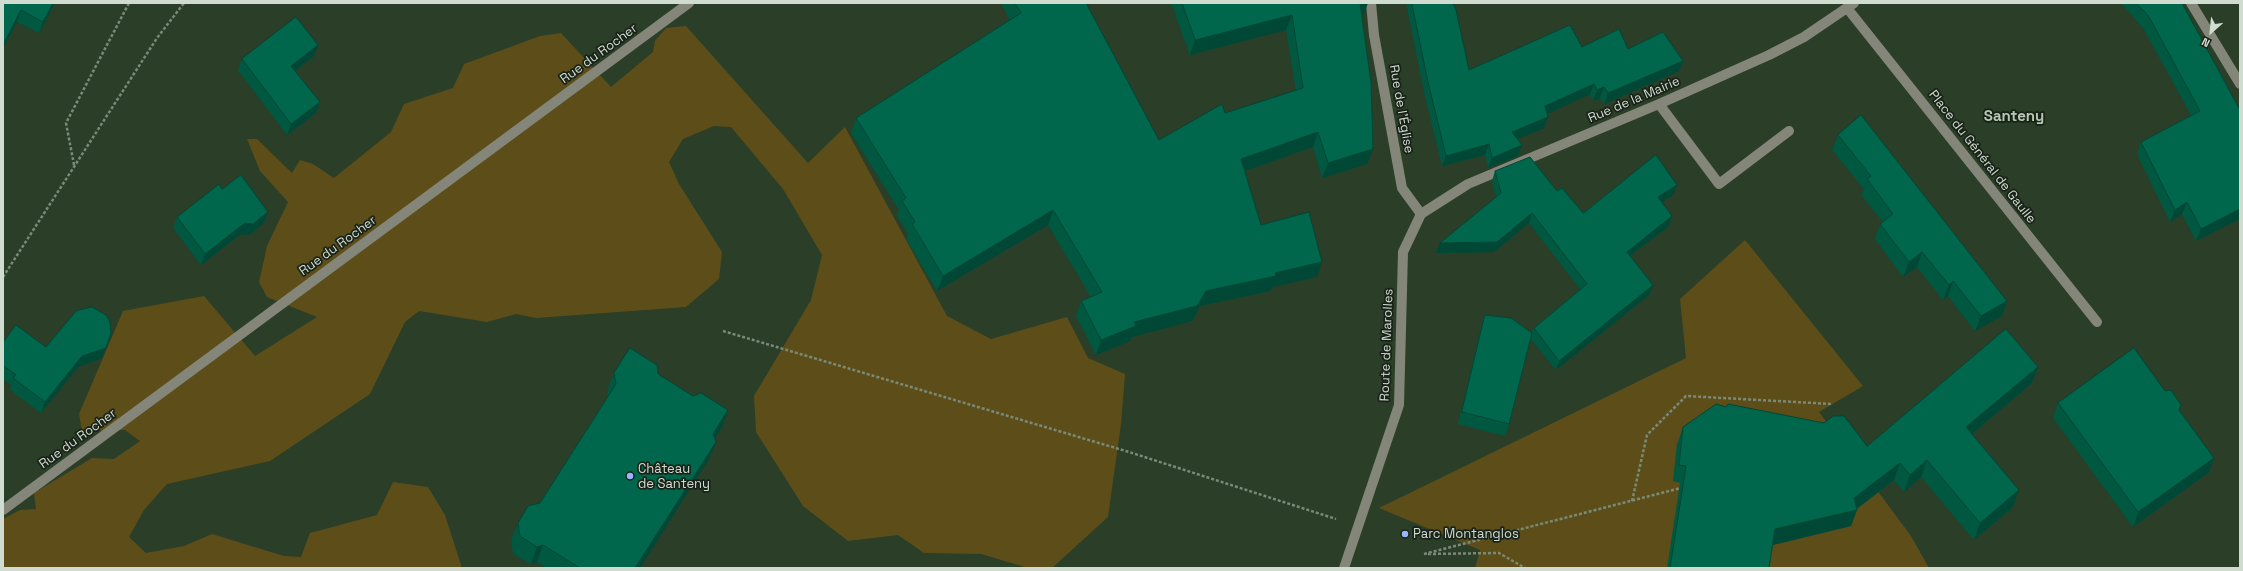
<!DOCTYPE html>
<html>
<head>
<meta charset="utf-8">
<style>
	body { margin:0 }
	#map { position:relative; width:2243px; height:571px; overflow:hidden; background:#2a3e28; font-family:"Space Grotesk",sans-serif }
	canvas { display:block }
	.frame { position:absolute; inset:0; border:4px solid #d0dccf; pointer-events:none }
	.north { position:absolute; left:2191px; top:12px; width:40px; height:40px; -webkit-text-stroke:3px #192218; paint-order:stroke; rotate:207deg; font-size:11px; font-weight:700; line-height:16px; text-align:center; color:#d0dccf }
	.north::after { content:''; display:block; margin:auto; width:14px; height:18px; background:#d0dccf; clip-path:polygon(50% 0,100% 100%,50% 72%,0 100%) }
</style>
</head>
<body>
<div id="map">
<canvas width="2243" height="571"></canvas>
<div class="frame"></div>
<div class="north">N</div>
</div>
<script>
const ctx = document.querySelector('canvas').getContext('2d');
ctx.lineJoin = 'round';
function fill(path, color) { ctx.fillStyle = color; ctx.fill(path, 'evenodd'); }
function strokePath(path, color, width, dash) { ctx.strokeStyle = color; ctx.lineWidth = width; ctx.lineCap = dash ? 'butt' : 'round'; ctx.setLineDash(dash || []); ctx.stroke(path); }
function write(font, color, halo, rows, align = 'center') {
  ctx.font = font + ' "Space Grotesk",sans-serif'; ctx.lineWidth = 3.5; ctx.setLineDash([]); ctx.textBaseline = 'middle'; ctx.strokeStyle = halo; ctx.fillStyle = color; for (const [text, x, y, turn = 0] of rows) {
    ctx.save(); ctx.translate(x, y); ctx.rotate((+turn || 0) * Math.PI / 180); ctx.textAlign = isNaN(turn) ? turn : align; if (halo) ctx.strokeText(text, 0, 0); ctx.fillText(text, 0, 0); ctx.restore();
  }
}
const green = new Path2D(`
	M 686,26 L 808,163 L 845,127 L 947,316 L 991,339 L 1067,317 L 1088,358 L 1125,374 L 1121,424 L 1108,517 L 1052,568 L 1028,568 L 981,554 L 924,553 L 898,535 L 848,541 L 803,506 L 756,432 L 754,396 L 811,300 L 822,255 L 783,189 L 731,127 L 714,126 L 683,139 L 669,162 L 679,184 L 722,252 L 719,279 L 686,307 L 536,318 L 516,314 L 487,322 L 419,311 L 405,322 L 370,394 L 270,461 L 167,484 L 144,510 L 129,537 L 146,553 L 184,546 L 212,534 L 284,556 L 301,557 L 310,533 L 377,515 L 393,482 L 428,487 L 445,515 L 462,568 L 3,568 L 3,519 L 20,510 L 36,509 L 34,493 L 92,458 L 114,459 L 140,441 L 125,430 L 82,431 L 79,414 L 123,311 L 204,296 L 255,356 L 317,317 L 267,297 L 259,282 L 267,246 L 288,202 L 260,171 L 247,139 L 257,139 L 292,173 L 300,160 L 313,164 L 334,178 L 391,132 L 404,104 L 453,88 L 464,64 L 540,36 L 561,33 L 611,87 L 653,52 L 655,41 L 666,28 Z
	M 1745,240 L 1863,386 L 1819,412 L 1911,536 L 1929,568 L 1475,568 L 1480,550 L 1379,508 L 1686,358 L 1680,299 Z`);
const path = new Path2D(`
	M 74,165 L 66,123 L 129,3
	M 3,277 L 157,38 L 184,3
	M 723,331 L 1129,452 L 1336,519
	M 1632,501 L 1647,435 L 1686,396 L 1832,404
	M 1424,554 L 1681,488
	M 1428,554 L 1499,553 L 1525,568`);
const minor = new Path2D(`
	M 1371,3 L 1374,35 L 1402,188 L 1421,214
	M 2191,3 L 2240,84
	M 1847,8 L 2097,322
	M 1659,104 L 1719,184 L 1789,131
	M 1421,214 L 1468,184 L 1659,104 L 1769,55 L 1804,37 L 1854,3
	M 3,510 L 689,3
	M 1344,568 L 1399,405 L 1403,252 L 1421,214`);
const wall = new Path2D(`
	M 3,3 L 55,3 L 39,33 L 17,22 L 3,48 Z
	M 1001,3 L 1086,3 L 1159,140 L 1225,113 L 1296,91 L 1286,30 L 1190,55 L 1171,3 L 1368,3 L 1363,15 L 1362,16 L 1367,164 L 1322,178 L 1313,147 L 1245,171 L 1261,225 L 1317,277 L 1272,287 L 1270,291 L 1200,306 L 1192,321 L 1132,337 L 1130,341 L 1096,355 L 1076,316 L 1081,301 L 1091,297 L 1048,225 L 937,291 L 906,239 L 908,234 L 897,216 L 899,210 L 851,133 L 856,118 L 1010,20 Z
	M 1406,3 L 1453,3 L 1469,70 L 1582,47 L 1628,49 L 1683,61 L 1679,71 L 1604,104 L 1600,98 L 1593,101 L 1590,94 L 1547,114 L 1544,128 L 1517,139 L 1522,145 L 1518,156 L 1488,168 L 1485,155 L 1442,166 L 1424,92 Z
	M 2121,3 L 2182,3 L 2240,110 L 2240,219 L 2196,241 L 2182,214 L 2170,222 L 2137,154 L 2141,142 L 2191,115 L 2143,28 Z
	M 314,56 L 295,71 L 320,102 L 316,113 L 287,135 L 238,70 L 242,59 Z
	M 1838,135 L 2002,316 L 1975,331 L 1948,296 L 1943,300 L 1917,267 L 1903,277 L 1875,239 L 1880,224 L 1883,222 L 1861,195 L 1864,189 L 1832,150 Z
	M 1495,171 L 1557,191 L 1583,213 L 1673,195 L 1661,202 L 1672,216 L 1669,226 L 1630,256 L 1650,294 L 1556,370 L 1530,338 L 1509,424 L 1505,436 L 1458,424 L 1481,327 L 1485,315 L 1531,334 L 1534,328 L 1580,289 L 1529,223 L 1494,252 L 1436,253 L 1496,197 L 1492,181 Z
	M 222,189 L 264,223 L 249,235 L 241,234 L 201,265 L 173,228 L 177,217 Z
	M 3,342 L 46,347 L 102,358 L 78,367 L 41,413 L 9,389 L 11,385 L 3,379 Z
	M 2038,367 L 2032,383 L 1972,434 L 2019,490 L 2013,507 L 1974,540 L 1921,477 L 1904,492 L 1894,480 L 1857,509 L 1851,526 L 1772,545 L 1769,568 L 1667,568 L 1680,483 L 1673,481 L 1677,444 L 1683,427 L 1867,446 Z
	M 614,373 L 658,374 L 722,427 L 715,438 L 709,459 L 640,568 L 546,568 L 537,562 L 531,564 L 513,554 L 511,540 L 518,523 L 540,503 L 608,396 L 607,391 Z
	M 2165,391 L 2214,458 L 2209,472 L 2133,527 L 2053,418 L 2058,403 Z`);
const shadedWall = new Path2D(`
	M 53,3 L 55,3 L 39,33 L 43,22 Z
	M 1360,3 L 1368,3 L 1363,15 L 1354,18 Z
	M 21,10 L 17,22 L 3,48 L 3,45 Z
	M 1292,15 L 1286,30 L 1190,55 L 1195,40 Z
	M 318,45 L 314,56 L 287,77 L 291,66 Z
	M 1683,61 L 1679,71 L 1604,104 L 1608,93 Z
	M 1594,84 L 1590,94 L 1541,117 L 1545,106 Z
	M 1604,87 L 1600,98 L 1593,101 L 1597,90 Z
	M 320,102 L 316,113 L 287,135 L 291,124 Z
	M 1548,117 L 1544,128 L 1508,143 L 1512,132 Z
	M 1318,132 L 1313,147 L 1236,174 L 1241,159 Z
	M 1489,144 L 1485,155 L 1442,166 L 1446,156 Z
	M 1522,145 L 1518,156 L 1488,168 L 1492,158 Z
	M 1373,149 L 1367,164 L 1322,178 L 1328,163 Z
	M 1677,185 L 1673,195 L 1654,207 L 1658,197 Z
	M 2187,202 L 2182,214 L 2170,222 L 2175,210 Z
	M 2240,209 L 2240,219 L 2196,241 L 2201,229 Z
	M 1053,210 L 1048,225 L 937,291 L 943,276 Z
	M 268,212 L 264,223 L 249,235 L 241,234 L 201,265 L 205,254 L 245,223 Z
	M 1532,213 L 1529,223 L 1494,252 L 1436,253 L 1440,243 Z
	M 1672,216 L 1669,226 L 1623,261 L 1627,252 Z
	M 1922,252 L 1917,267 L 1903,277 L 1909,262 Z
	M 1322,262 L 1317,277 L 1272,287 L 1270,291 L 1200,306 L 1192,321 L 1132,337 L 1130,341 L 1096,355 L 1101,340 L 1134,322 L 1206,291 L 1275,273 Z
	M 1953,281 L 1948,296 L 1943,300 L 1949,285 Z
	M 1653,285 L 1650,294 L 1556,370 L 1559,361 Z
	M 2007,301 L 2002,316 L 1975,331 L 1981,316 Z
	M 111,333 L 102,358 L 78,367 L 41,413 L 45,402 L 82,356 Z
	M 2038,367 L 2032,383 L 1960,444 L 1966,427 Z
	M 728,410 L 722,427 L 707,452 L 713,434 Z
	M 716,442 L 709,459 L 640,568 L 632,568 Z
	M 2214,458 L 2209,472 L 2133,527 L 2138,512 Z
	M 1927,460 L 1921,477 L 1904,492 L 1910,475 Z
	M 1900,463 L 1894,480 L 1855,510 L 1857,510 L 1851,526 L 1769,546 L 1775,529 L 1854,498 Z
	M 2019,490 L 2013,507 L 1974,540 L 1980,523 Z
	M 543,545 L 537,562 L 531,564 L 537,547 Z`);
const building = new Path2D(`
	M 3,3 L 53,3 L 43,22 L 21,10 L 3,45 Z
	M 1015,3 L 1086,3 L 1159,140 L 1222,104 L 1225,113 L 1303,88 L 1292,15 L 1195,40 L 1182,3 L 1360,3 L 1371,82 L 1373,149 L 1328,163 L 1318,132 L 1241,159 L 1261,225 L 1309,212 L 1322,262 L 1275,273 L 1276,276 L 1206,291 L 1197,306 L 1134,322 L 1136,326 L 1101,340 L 1081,301 L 1102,292 L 1053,210 L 943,276 L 912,224 L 915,222 L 902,201 L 906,198 L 856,118 L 1021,13 Z
	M 1412,3 L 1453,3 L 1456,10 L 1469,70 L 1570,25 L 1582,47 L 1619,29 L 1628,49 L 1663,32 L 1683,61 L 1608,93 L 1604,87 L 1597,90 L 1594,84 L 1545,106 L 1548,117 L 1512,132 L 1522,145 L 1492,158 L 1489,144 L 1446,156 L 1428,82 Z
	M 2136,3 L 2182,3 L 2240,110 L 2240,209 L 2201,229 L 2187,202 L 2175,210 L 2141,142 L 2200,111 L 2148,15 Z
	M 296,17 L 318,45 L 291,66 L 320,102 L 291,124 L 242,59 Z
	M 1861,115 L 2007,301 L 1981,316 L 1953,281 L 1949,285 L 1922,252 L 1909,262 L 1880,224 L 1893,214 L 1867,179 L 1871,176 L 1838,135 Z
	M 1656,155 L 1677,185 L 1658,197 L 1672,216 L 1627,252 L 1653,285 L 1559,361 L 1534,328 L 1587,284 L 1532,213 L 1497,242 L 1440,243 L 1501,193 L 1495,171 L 1530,157 L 1557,191 L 1562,188 L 1583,213 Z
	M 241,175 L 268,212 L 253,224 L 245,223 L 205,254 L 177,217 L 219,184 L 222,189 Z
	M 92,307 L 106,315 L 110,322 L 111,333 L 106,348 L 82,356 L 45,402 L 13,378 L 16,375 L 3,365 L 3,342 L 16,325 L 46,347 L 76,311 Z
	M 1485,315 L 1511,318 L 1532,333 L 1509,424 L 1462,412 Z
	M 2006,329 L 2038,367 L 1966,427 L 2019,490 L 1980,523 L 1927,460 L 1910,475 L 1900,463 L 1854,498 L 1857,510 L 1775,529 L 1769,568 L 1670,568 L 1686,466 L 1679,465 L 1683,427 L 1716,404 L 1726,407 L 1728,404 L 1824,423 L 1833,416 L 1844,416 L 1867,446 Z
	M 630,348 L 657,365 L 658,374 L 693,396 L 701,393 L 728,410 L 713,434 L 716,442 L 635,568 L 580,568 L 543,545 L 537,547 L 520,536 L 518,523 L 528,506 L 540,503 L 616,384 L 614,373 Z
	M 2134,348 L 2165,391 L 2171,390 L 2181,405 L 2179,410 L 2214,458 L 2138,512 L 2058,403 Z`);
const markers = [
	[630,476,4,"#98b5fd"],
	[1405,534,4,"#98b5fd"]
];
const streetNames = [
	["Rue du Rocher",599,54,-36],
	["Rue de la Mairie",1634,100,-23],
	["Rue de l'Église",1401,109,80],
	["Place du Général de Gaulle",1982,157,52],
	["Rue du Rocher",338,246,-36],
	["Route de Marolles",1387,345,-88],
	["Rue du Rocher",78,439,-36]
];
const poiNames = [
	["Château",638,469],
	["de Santeny",638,484],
	["Parc Montanglos",1413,534]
];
const quarterNames = [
	["Santeny",2014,117]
];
fill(green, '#5d4e19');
strokePath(path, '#7a8a78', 2.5, [3, 2]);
strokePath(minor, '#838679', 10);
fill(wall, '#005841');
fill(shadedWall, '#004735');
fill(building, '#00664c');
strokePath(building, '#004735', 1);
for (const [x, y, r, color] of markers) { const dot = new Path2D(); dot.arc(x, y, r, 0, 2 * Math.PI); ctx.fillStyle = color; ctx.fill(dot); strokePath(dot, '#192218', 1.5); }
write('13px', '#d0dccf', '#192218', streetNames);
write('13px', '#d0dccf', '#192218', poiNames, 'left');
write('bold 15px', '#b3cab0', '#192218', quarterNames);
</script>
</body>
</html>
